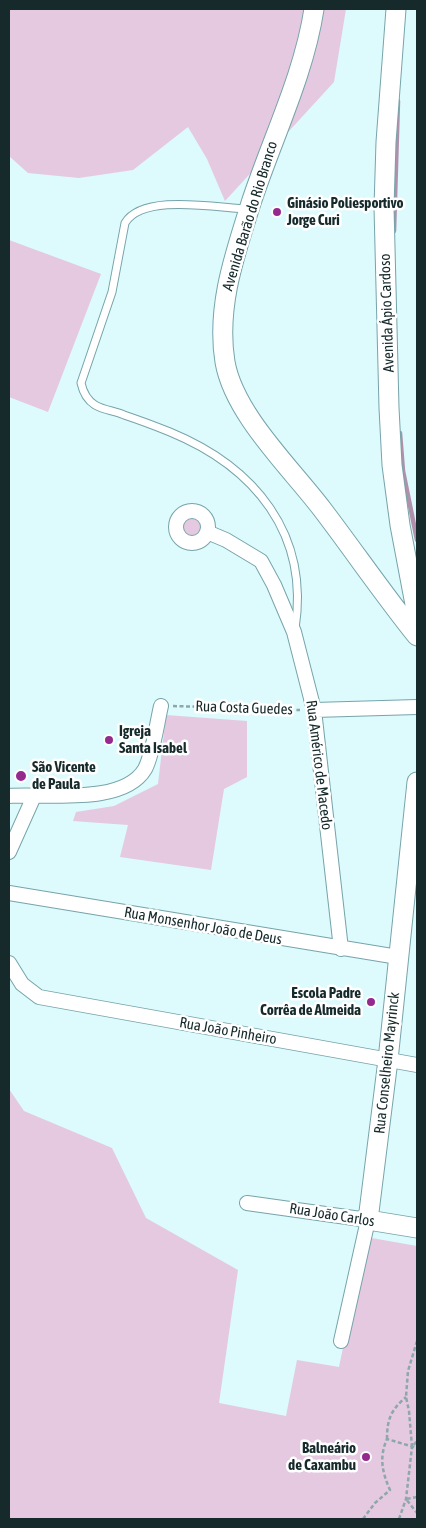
<!DOCTYPE html>
<html>
<head>
<meta charset="utf-8">
<style>
	body { margin:0 }
	#map { position:relative; width:426px; height:1528px; overflow:hidden; background:#ddfafd; font-family:"Asap Condensed",sans-serif }
	canvas { display:block }
	.frame { position:absolute; inset:0; border:10px solid #16292b; pointer-events:none }
</style>
</head>
<body>
<div id="map">
<canvas width="426" height="1528"></canvas>
<div class="frame"></div>
</div>
<script>
const ctx = document.querySelector('canvas').getContext('2d');
ctx.lineJoin = 'round';
function fill(path, color) { ctx.fillStyle = color; ctx.fill(path, 'evenodd'); }
function strokePath(path, color, width, dash) { ctx.strokeStyle = color; ctx.lineWidth = width; ctx.lineCap = dash ? 'butt' : 'round'; ctx.setLineDash(dash || []); ctx.stroke(path); }
function write(font, color, halo, rows, align = 'center') {
  ctx.font = font + ' "Asap Condensed",sans-serif'; ctx.lineWidth = 5; ctx.setLineDash([]); ctx.textBaseline = 'middle'; ctx.strokeStyle = halo; ctx.fillStyle = color; for (const [text, x, y, turn = 0] of rows) {
    ctx.save(); ctx.translate(x, y); ctx.rotate((+turn || 0) * Math.PI / 180); ctx.textAlign = isNaN(turn) ? turn : align; if (halo) ctx.strokeText(text, 0, 0); ctx.fillText(text, 0, 0); ctx.restore();
  }
}
const green = new Path2D(`
	M 9,9 L 346,9 L 334,82 L 225,201 L 207,159 L 188,127 L 133,170 L 79,178 L 28,173 L 9,156 Z
	M 9,240 L 101,274 L 48,412 L 9,397 Z
	M180 527a12 12 0 1 1 24 0a12 12 0 1 1-24 0Z
	M 166,715 L 247,721 L 247,777 L 224,789 L 211,870 L 120,857 L 128,825 L 73,821 L 76,812 L 114,806 L 158,784 Z
	M 9,1089 L 24,1111 L 112,1148 L 146,1218 L 238,1270 L 219,1403 L 286,1416 L 297,1360 L 339,1367 L 366,1237 L 417,1246 L 417,1519 L 9,1519 Z`);
const stream = new Path2D(`
	M 394,231 L 398,101
	M 400,433 L 403,471 L 417,540`);
const path = new Path2D(`
	M 173,706 L 300,710
	M 417,1341 L 408,1371 L 406,1397 L 409,1411 L 412,1447 L 417,1441
	M 387,1439 C 387,1419 391,1410 406,1397
	M 417,1497 L 406,1499 L 417,1513
	M 363,1519 L 375,1503 L 390,1490 C 382,1472 379,1457 387,1439 L 417,1448
	M 399,1519 L 406,1499 L 412,1447`);
const lane = new Path2D(`
	M 248,209 C 217,208 143,193 125,223 L 112,292 L 81,383 C 83,392 87,400 95,405 C 103,410 115,411 124,415 C 139,420 155,426 170,432 C 255,467 310,534 295,629`);
const street = new Path2D(`
	M176 527a16 16 0 1 1 32 0a16 16 0 1 1-32 0Z
	M 207,532 L 226,540 L 261,561 L 274,585 L 294,632 L 314,710 L 341,949
	M 314,710 L 417,707
	M 9,796 C 45,793 123,806 145,769 C 153,754 157,723 161,706
	M 9,852 L 35,794
	M 9,893 L 398,957
	M 9,963 L 22,984 L 39,997 L 417,1065
	M 247,1203 L 368,1220 L 341,1341`);
const secondary = new Path2D(`
	M 314,9 C 304,75 272,139 251,203 C 235,254 216,307 225,362 C 234,414 290,467 322,509 C 354,551 384,595 417,636
	M 396,9 L 386,142 L 384,207 L 389,408 L 392,465 L 400,525 L 417,615
	M 417,782 L 388,1060 L 368,1220 L 417,1228`);
const markers = [
	[277,212,5,"#942a8d"],
	[109,740,5,"#942a8d"],
	[21,776,6,"#942a8d"],
	[371,1002,5,"#942a8d"],
	[366,1457,5,"#942a8d"]
];
const poiNames = [
	["Ginásio Poliesportivo",287,203],
	["Jorge Curi",287,220],
	["Igreja",119,731],
	["Santa Isabel",119,748],
	["São Vicente",32,767],
	["de Paula",32,784],
	["Escola Padre",361,993,"right"],
	["Corrêa de Almeida",361,1010,"right"],
	["Balneário",356,1448,"right"],
	["de Caxambu",356,1465,"right"]
];
const streetNames = [
	["Avenida Barão do Rio Branco",250,216,-73],
	["Avenida Ápio Cardoso",387,313,-92],
	["Rua Costa Guedes",244,708,2],
	["Rua Américo de Macedo",319,765,83],
	["Rua Monsenhor João de Deus",203,926,10],
	["Rua João Pinheiro",228,1031,10],
	["Rua Conselheiro Mayrinck",387,1063,-84],
	["Rua João Carlos",332,1215,9]
];
fill(green, '#e4c9e0');
strokePath(stream, '#b190ac', 4.5);
strokePath(lane, '#76a4aa', 9);
strokePath(street, '#76a4aa', 16);
strokePath(secondary, '#76a4aa', 21);
strokePath(path, '#8ea7aa', 2.5, [4, 2.5]);
strokePath(lane, '#fff', 7);
strokePath(street, '#fff', 14);
strokePath(secondary, '#fff', 19);
for (const [x, y, r, color] of markers) { const dot = new Path2D(); dot.arc(x, y, r, 0, 2 * Math.PI); ctx.fillStyle = color; ctx.fill(dot); strokePath(dot, '#fff', 2); }
write('bold 15px', '#16292b', '#fff', poiNames, 'left');
write('15px', '#16292b', '#fff', streetNames);
</script>
</body>
</html>
